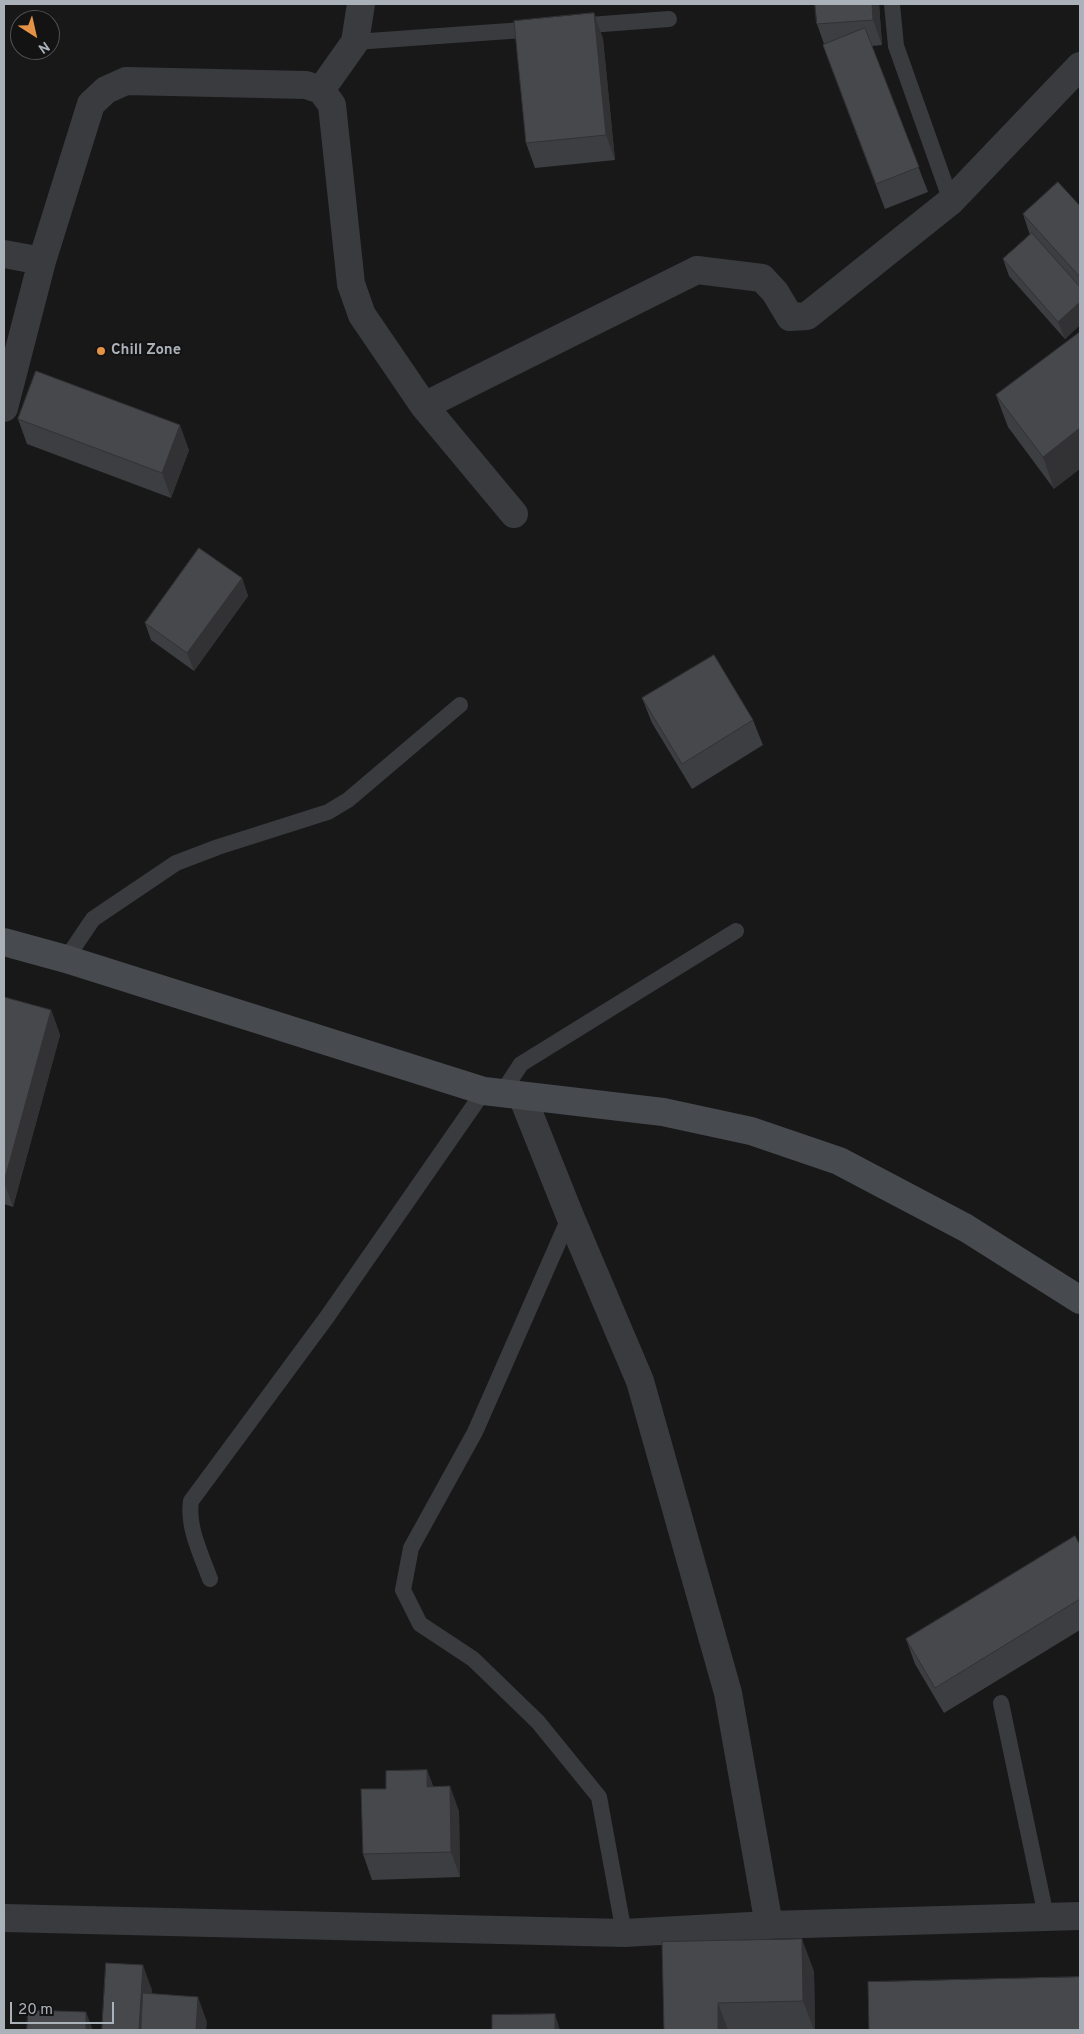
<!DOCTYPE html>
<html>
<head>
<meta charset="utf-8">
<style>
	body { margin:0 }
	#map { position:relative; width:1084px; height:2034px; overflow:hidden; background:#181819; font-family:Overpass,sans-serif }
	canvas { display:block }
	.frame { position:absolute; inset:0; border:5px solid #abb1b8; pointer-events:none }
	.north { position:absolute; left:10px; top:10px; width:50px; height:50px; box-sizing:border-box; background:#131314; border:1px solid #505256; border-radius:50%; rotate:145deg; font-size:14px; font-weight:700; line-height:20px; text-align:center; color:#abb1b8 }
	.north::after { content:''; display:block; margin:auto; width:18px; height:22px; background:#e49245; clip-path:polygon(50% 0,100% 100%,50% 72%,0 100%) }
	.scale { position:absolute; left:10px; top:2002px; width:104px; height:22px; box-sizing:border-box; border:2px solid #abb1b8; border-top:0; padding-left:6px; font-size:15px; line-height:18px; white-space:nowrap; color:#abb1b8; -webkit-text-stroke:4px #131314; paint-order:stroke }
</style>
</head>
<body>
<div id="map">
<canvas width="1084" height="2034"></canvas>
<div class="frame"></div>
<div class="north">N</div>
<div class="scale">20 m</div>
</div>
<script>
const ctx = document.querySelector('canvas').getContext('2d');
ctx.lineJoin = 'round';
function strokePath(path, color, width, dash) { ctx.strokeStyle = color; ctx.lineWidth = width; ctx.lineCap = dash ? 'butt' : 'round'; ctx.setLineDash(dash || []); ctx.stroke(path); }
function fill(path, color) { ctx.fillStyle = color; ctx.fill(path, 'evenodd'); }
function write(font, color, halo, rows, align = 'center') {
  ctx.font = font + ' Overpass,sans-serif'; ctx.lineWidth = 4; ctx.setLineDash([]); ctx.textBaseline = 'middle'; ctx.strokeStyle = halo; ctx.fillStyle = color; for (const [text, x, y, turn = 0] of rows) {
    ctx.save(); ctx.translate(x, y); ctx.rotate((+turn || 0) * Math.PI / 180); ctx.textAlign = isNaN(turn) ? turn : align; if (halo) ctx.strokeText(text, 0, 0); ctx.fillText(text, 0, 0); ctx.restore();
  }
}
const lane = new Path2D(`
	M 892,4 L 896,46 L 951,201
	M 576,26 L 669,19
	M 355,42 L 537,29
	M 66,959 L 93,919 L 176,863 L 218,847 L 328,812 L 348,800 L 460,705
	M 502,1093 L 521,1064 L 736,931
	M 570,1216 L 475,1432 L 411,1548 L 403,1590 L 420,1624 L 473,1659 L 538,1722 L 599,1797 L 624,1933
	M 210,1579 C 201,1554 187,1527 191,1501 L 327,1317 L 484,1091
	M 1001,1703 L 1046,1916`);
const street = new Path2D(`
	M 321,90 L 355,42 L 361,4
	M 4,254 L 42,261
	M 424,406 L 697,270 L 762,278 L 775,292 L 790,317 L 807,316 L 951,201 L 1080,66
	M 4,408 L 42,261 L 91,104 L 106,90 L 126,81 L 306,85 L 321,90 L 332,105 L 351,284 L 362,315 L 424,406 L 514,514
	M 522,1096 L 570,1216 L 640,1381 L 728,1693 L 769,1925
	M 4,1918 L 624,1933 L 769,1925 L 1080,1916`);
const secondary = new Path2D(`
	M 4,942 L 66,959 L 484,1091 L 663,1112 L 751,1131 L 839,1161 L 966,1228 L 1080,1300`);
const wall = new Path2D(`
	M 879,4 L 882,45 L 872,46 L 928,192 L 885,209 L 832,70 L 823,45 L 824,44 L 817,24 Z
	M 594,13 L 603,39 L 615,160 L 535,168 L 526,143 Z
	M 1080,206 L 1080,325 L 1065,339 L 1009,276 L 1003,259 L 1030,235 L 1023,214 Z
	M 1080,332 L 1054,489 L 1008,427 L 996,395 Z
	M 18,419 L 189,450 L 171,498 L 27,444 Z
	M 242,578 L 248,596 L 194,671 L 151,640 L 145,623 Z
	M 642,698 L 753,720 L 763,745 L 692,789 L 652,723 Z
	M 4,997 L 51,1010 L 60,1035 L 13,1207 L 4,1204 Z
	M 1080,1545 L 1080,1630 L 944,1713 L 915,1664 L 906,1639 Z
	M 427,1770 L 433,1786 L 459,1811 L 460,1877 L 372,1880 L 363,1854 L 386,1789 Z
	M 662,1942 L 814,1971 L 815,2030 L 664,2030 Z`);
const shadedWall = new Path2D(`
	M 872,4 L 879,4 L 882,45 L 873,20 Z
	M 594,13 L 603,39 L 615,160 L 606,135 Z
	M 1080,302 L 1080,325 L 1065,339 L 1058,322 Z
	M 180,425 L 189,450 L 171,498 L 162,473 Z
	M 1080,428 L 1080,469 L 1054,489 L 1043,457 Z
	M 242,578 L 248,596 L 194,671 L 187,653 Z
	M 51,1010 L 60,1035 L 13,1207 L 4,1182 Z
	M 427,1770 L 436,1796 L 427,1787 Z
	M 450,1786 L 459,1811 L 460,1877 L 451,1852 Z
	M 802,1939 L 814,1971 L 815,2030 L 814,2030 L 803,2001 Z
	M 143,1965 L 152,1990 L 150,2030 L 139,2030 Z
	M 198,1997 L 207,2022 L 206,2030 L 196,2030 Z
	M 718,2003 L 728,2030 L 718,2030 Z
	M 86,2012 L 93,2030 L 86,2030 Z
	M 555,2014 L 560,2030 L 555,2030 Z`);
const building = new Path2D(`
	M 815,4 L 872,4 L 873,20 L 817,24 Z
	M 594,13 L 606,135 L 526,143 L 514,21 Z
	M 865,28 L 919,167 L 876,184 L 823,45 Z
	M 1058,182 L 1080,206 L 1080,277 L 1023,214 Z
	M 1032,233 L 1080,287 L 1080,302 L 1058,322 L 1003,259 Z
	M 1080,332 L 1080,428 L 1043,457 L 996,395 Z
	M 36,371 L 180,425 L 162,473 L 18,419 Z
	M 199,548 L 242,578 L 187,653 L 145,623 Z
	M 714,655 L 753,720 L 682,764 L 642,698 Z
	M 4,997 L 51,1010 L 4,1182 Z
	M 1075,1536 L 1080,1545 L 1080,1599 L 935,1688 L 906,1639 Z
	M 427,1770 L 427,1787 L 450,1786 L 451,1852 L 363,1854 L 361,1789 L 386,1789 L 386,1771 Z
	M 802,1939 L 803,2001 L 718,2003 L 718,2030 L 664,2030 L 662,1942 Z
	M 106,1963 L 143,1965 L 139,2030 L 102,2030 Z
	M 1080,1977 L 1080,2030 L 869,2030 L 868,1982 Z
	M 143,1993 L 198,1997 L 196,2030 L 141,2030 Z
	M 28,2010 L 86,2012 L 86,2030 L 27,2030 Z
	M 555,2014 L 555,2030 L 492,2030 L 492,2015 Z`);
const markers = [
	[101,351,5,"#e49245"]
];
const poiNames = [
	["Chill Zone",111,351]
];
strokePath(lane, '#393b3e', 16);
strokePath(street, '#393b3e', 28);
strokePath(secondary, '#474a4e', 28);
fill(wall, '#3d3e41');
fill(shadedWall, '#323235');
fill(building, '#47484c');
strokePath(building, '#323235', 1);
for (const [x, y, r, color] of markers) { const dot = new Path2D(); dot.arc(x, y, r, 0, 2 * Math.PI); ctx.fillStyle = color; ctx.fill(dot); strokePath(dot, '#131314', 2); }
write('bold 15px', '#abb1b8', '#131314', poiNames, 'left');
</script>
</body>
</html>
